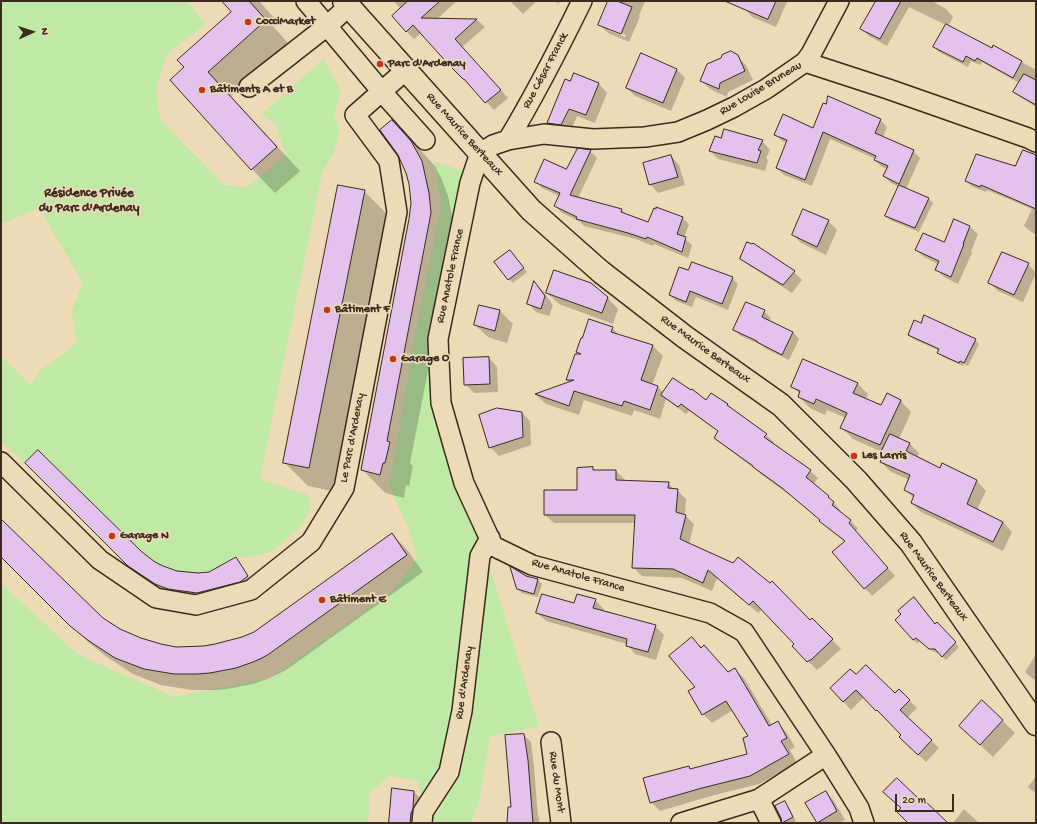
<!DOCTYPE html>
<html>
<head>
<meta charset="utf-8">
<style>
	body { margin:0 }
	#map { position:relative; width:1037px; height:824px; overflow:hidden; background:#eddab7; font-family:"Gochi Hand",sans-serif }
	canvas { display:block }
	.frame { position:absolute; inset:0; border:2px solid #3b2a1e; pointer-events:none }
	.north { position:absolute; left:12px; top:12px; width:40px; height:40px; -webkit-text-stroke:3px #eddab7; paint-order:stroke; rotate:87deg; font-size:11px; font-weight:700; line-height:16px; text-align:center; color:#3b2a1e }
	.north::after { content:''; display:block; margin:auto; width:14px; height:18px; background:#3b2a1e; clip-path:polygon(50% 0,100% 100%,50% 72%,0 100%) }
	.scale { position:absolute; left:895px; top:794px; width:59px; height:18px; box-sizing:border-box; border:2px solid #3b2a1e; border-top:0; padding-left:5px; font-size:12px; line-height:14px; white-space:nowrap; color:#3b2a1e; -webkit-text-stroke:3px #eddab7; paint-order:stroke }
</style>
</head>
<body>
<div id="map">
<canvas width="1037" height="824"></canvas>
<div class="frame"></div>
<div class="north">N</div>
<div class="scale">20 m</div>
</div>
<script>
const ctx = document.querySelector('canvas').getContext('2d');
ctx.lineJoin = 'round';
function fill(path, color) { ctx.fillStyle = color; ctx.fill(path, 'evenodd'); }
function strokePath(path, color, width, dash) { ctx.strokeStyle = color; ctx.lineWidth = width; ctx.lineCap = dash ? 'butt' : 'round'; ctx.setLineDash(dash || []); ctx.stroke(path); }
function write(font, color, halo, rows, align = 'center') {
  ctx.font = font + ' "Gochi Hand",sans-serif'; ctx.lineWidth = 3.5; ctx.setLineDash([]); ctx.textBaseline = 'middle'; ctx.strokeStyle = halo; ctx.fillStyle = color; for (const [text, x, y, turn = 0] of rows) {
    ctx.save(); ctx.translate(x, y); ctx.rotate((+turn || 0) * Math.PI / 180); ctx.textAlign = isNaN(turn) ? turn : align; if (halo) ctx.strokeText(text, 0, 0); ctx.fillText(text, 0, 0); ctx.restore();
  }
}
const green = new Path2D(`
	M 1,1 L 186,1 L 206,24 L 167,54 L 156,87 L 160,119 L 224,185 L 247,187 L 286,155 L 275,123 L 261,115 L 323,59 L 341,89 L 334,116 L 340,134 L 333,154 L 322,173 L 260,479 L 308,495 L 311,510 L 298,529 L 272,551 L 252,557 L 236,557 L 221,566 L 221,568 C 192,577 165,573 142,552 L 38,450 L 25,463 L 1,441 L 1,356 L 30,385 L 41,369 L 66,352 L 77,341 L 71,312 L 83,283 L 39,208 L 1,224 Z
	M 434,161 L 463,171 L 429,356 L 431,401 L 480,537 L 539,726 L 490,737 L 479,802 L 471,823 L 429,823 L 418,781 L 389,776 L 370,793 L 368,823 L 6,823 L 1,820 L 1,583 L 77,654 L 174,697 L 271,678 L 393,590 L 417,559 L 407,525 L 389,488 L 415,334 L 441,206 Z`);
const shadow = new Path2D(`
	M 223,1 L 259,1 L 275,19 L 270,23 L 289,44 L 231,96 L 300,171 L 275,193 L 252,169 L 171,80 L 185,68 L 233,12 Z
	M 394,1 L 457,1 L 437,19 L 477,20 L 485,27 L 462,47 L 508,98 L 494,110 L 421,33 L 414,39 L 406,31 L 401,9 Z
	M 510,1 L 537,1 L 523,14 Z
	M 554,1 L 560,1 L 559,4 Z
	M 609,1 L 645,1 L 639,16 L 640,17 L 629,42 L 608,33 L 599,24 ZM 608,28 L 626,35 L 625,37 L 608,30 Z
	M 747,1 L 787,1 L 787,2 L 776,27 L 752,17 L 744,8 Z
	M 877,1 L 932,1 L 946,9 L 953,17 L 948,27 L 992,49 L 994,46 L 1036,70 L 1036,107 L 1020,97 L 1014,92 L 1019,83 L 982,62 L 980,65 L 971,61 L 968,67 L 939,52 L 934,47 L 946,25 L 909,7 L 887,46 L 869,36 L 861,29 Z
	M 737,56 L 746,65 L 753,80 L 728,92 L 727,97 L 710,89 L 702,81 Z
	M 677,70 L 685,78 L 671,111 L 635,96 L 627,88 Z
	M 571,82 L 599,84 L 607,93 L 595,123 L 577,116 L 570,133 L 557,131 L 548,123 Z
	M 880,120 L 887,127 L 883,137 L 913,151 L 920,158 L 906,189 L 929,199 L 933,203 L 919,232 L 890,220 L 886,216 L 899,187 L 891,183 L 884,176 L 887,169 L 882,167 L 875,160 L 876,159 L 830,139 L 812,186 L 784,175 L 777,168 L 787,143 L 782,141 L 775,134 Z
	M 392,121 L 415,144 L 435,166 L 442,180 L 448,196 L 454,226 L 454,237 L 410,463 L 413,466 L 409,486 L 406,485 L 404,498 L 385,493 L 362,469 L 410,219 L 412,203 L 410,184 Z
	M 762,141 L 770,150 L 766,158 L 768,160 L 765,171 L 718,159 L 710,151 Z
	M 590,151 L 597,158 L 578,198 L 622,210 L 628,216 L 649,223 L 682,218 L 689,224 L 684,238 L 692,245 L 688,258 L 654,244 L 653,246 L 636,239 L 584,226 L 579,221 L 562,213 L 555,206 L 559,196 L 542,188 L 535,181 L 566,170 Z
	M 671,156 L 679,165 L 685,185 L 658,193 L 650,184 Z
	M 1036,176 L 1036,235 L 1030,231 L 1024,226 L 1032,209 L 987,190 L 986,192 L 971,186 L 966,180 Z
	M 364,191 L 388,215 L 332,491 L 308,486 L 284,462 Z
	M 828,221 L 837,230 L 826,255 L 801,243 L 793,235 Z
	M 970,227 L 978,234 L 971,252 L 972,253 L 958,284 L 944,277 L 936,269 L 938,264 L 924,257 L 916,250 L 945,244 Z
	M 510,251 L 527,272 L 513,283 L 509,279 Z
	M 742,258 L 794,272 L 802,280 L 792,293 L 750,266 Z
	M 1028,264 L 1036,273 L 1023,302 L 998,291 L 990,283 Z
	M 688,271 L 732,278 L 738,284 L 728,310 L 696,297 L 692,307 L 676,301 L 670,295 Z
	M 535,283 L 543,291 L 553,305 L 549,316 L 536,312 L 528,303 Z
	M 547,293 L 607,297 L 618,309 L 613,324 L 559,304 Z
	M 746,303 L 764,311 L 771,318 L 769,321 L 793,332 L 799,339 L 789,360 L 764,348 L 763,346 L 741,336 L 734,330 Z
	M 479,306 L 500,311 L 513,324 L 507,343 L 488,337 L 475,325 Z
	M 612,328 L 620,336 L 653,346 L 663,356 L 652,385 L 657,386 L 664,393 L 706,401 L 727,404 L 733,410 L 766,435 L 774,442 L 772,444 L 810,471 L 818,478 L 813,485 L 828,496 L 841,511 L 840,512 L 858,528 L 856,531 L 895,576 L 872,596 L 833,552 L 845,542 L 828,528 L 821,520 L 791,496 L 762,475 L 755,469 L 723,445 L 715,438 L 719,432 L 689,411 L 686,414 L 666,399 L 660,419 L 634,410 L 632,416 L 584,400 L 579,415 L 546,404 L 536,395 L 570,382 L 567,380 L 579,355 L 577,352 Z
	M 909,335 L 975,340 L 979,344 L 968,366 L 964,364 L 963,366 L 943,357 L 939,353 L 940,351 L 913,339 Z
	M 489,358 L 497,367 L 498,392 L 474,393 L 465,384 Z
	M 857,383 L 868,394 L 866,399 L 882,406 L 900,400 L 911,412 L 899,439 L 909,443 L 919,453 L 917,457 L 941,469 L 943,464 L 977,481 L 986,491 L 977,510 L 1003,522 L 1012,532 L 1003,551 L 921,512 L 912,503 L 914,498 L 905,490 L 910,480 L 891,472 L 881,462 L 885,455 L 882,452 L 853,439 L 842,428 L 846,418 L 827,410 L 825,415 L 810,408 L 799,397 L 800,394 L 792,386 Z
	M 522,413 L 530,421 L 531,445 L 499,456 L 490,447 Z
	M 26,463 L 149,559 L 163,567 L 177,572 L 198,574 L 209,573 L 240,563 L 251,581 L 202,597 L 173,593 L 160,588 L 134,570 Z
	M 593,468 L 595,471 L 616,471 L 625,480 L 625,481 L 668,483 L 675,490 L 677,490 L 686,499 L 685,515 L 694,524 L 689,544 L 810,621 L 812,619 L 841,649 L 820,668 L 819,668 L 817,670 L 793,646 L 795,644 L 762,609 L 758,613 L 717,578 L 712,591 L 682,578 L 642,576 L 633,567 L 636,523 L 554,523 L 545,515 L 578,491 Z
	M 1,520 L 97,614 L 119,629 L 140,639 L 176,648 L 204,647 L 227,643 L 254,632 L 392,534 L 408,551 L 423,572 L 286,670 L 270,678 L 253,684 L 227,689 L 215,690 L 192,690 L 161,685 L 133,674 L 107,657 L 88,642 L 1,555 Z
	M 526,577 L 538,580 L 542,584 L 538,597 L 522,593 L 518,589 Z
	M 595,600 L 604,609 L 603,612 L 655,626 L 664,635 L 656,660 L 635,654 L 627,644 L 546,621 L 537,613 Z
	M 918,602 L 936,625 L 937,623 L 959,647 L 946,660 L 939,653 L 934,652 L 920,641 L 917,643 L 913,639 Z
	M 692,638 L 729,673 L 735,670 L 744,678 L 772,725 L 778,723 L 786,732 L 795,747 L 790,750 L 797,763 L 759,784 L 711,796 L 660,811 L 651,802 L 689,767 L 692,770 L 748,755 L 750,736 L 733,710 L 712,723 L 703,714 L 696,687 Z
	M 1036,654 L 1036,682 L 1025,672 Z
	M 856,676 L 895,694 L 907,698 L 917,708 L 907,718 L 939,748 L 926,762 L 908,745 L 903,735 L 885,717 L 885,718 L 864,697 L 851,710 L 831,688 Z
	M 1002,720 L 1015,733 L 993,757 L 973,738 Z
	M 524,735 L 531,742 L 534,767 L 538,816 L 539,817 L 539,823 L 508,823 Z
	M 1036,776 L 1036,794 L 1028,787 Z
	M 393,790 L 414,792 L 423,801 L 419,823 L 390,823 Z
	M 826,792 L 834,801 L 845,820 L 839,823 L 817,822 Z
	M 784,802 L 788,806 L 796,821 L 792,823 L 783,822 Z
	M 964,809 L 979,823 L 953,823 Z`);
const building = new Path2D(`
	M 222,1 L 249,1 L 266,20 L 208,72 L 277,147 L 251,170 L 170,80 L 184,67 L 177,60 L 231,12 Z
	M 408,1 L 440,1 L 421,18 L 477,19 L 455,39 L 501,90 L 485,103 L 464,79 L 463,79 L 449,65 L 413,25 L 406,32 L 392,16 Z
	M 608,1 L 617,1 L 632,7 L 621,34 L 598,25 Z
	M 725,1 L 776,1 L 768,19 Z
	M 876,1 L 901,1 L 880,39 L 860,29 Z
	M 946,24 L 992,48 L 993,45 L 1022,61 L 1013,78 L 977,58 L 975,61 L 966,56 L 963,62 L 933,47 Z
	M 731,51 L 738,55 L 745,71 L 720,83 L 719,89 L 700,81 L 707,64 L 721,58 L 722,55 Z
	M 641,53 L 677,69 L 663,103 L 626,88 Z
	M 574,73 L 599,83 L 586,115 L 569,109 L 561,125 L 547,123 L 565,79 L 570,81 Z
	M 1024,74 L 1036,80 L 1036,105 L 1013,92 Z
	M 828,96 L 881,119 L 875,133 L 914,150 L 899,184 L 883,176 L 888,166 L 874,160 L 876,156 L 823,132 L 805,180 L 776,168 L 787,140 L 774,135 L 783,114 L 813,128 L 823,103 L 826,104 Z
	M 392,120 L 411,141 L 422,161 L 429,193 L 431,213 L 387,441 L 390,442 L 385,463 L 383,463 L 380,475 L 361,470 L 409,219 L 411,203 L 409,184 L 406,173 L 398,155 L 380,130 Z
	M 724,129 L 763,140 L 758,150 L 761,151 L 757,163 L 709,151 L 715,136 L 721,138 Z
	M 578,148 L 591,150 L 570,195 L 622,209 L 621,212 L 648,222 L 654,208 L 656,209 L 656,207 L 683,217 L 677,234 L 686,237 L 682,252 L 647,237 L 646,239 L 628,233 L 576,219 L 577,217 L 554,206 L 560,193 L 534,182 L 544,159 L 566,169 Z
	M 1023,150 L 1036,155 L 1036,209 L 981,185 L 980,187 L 965,181 L 976,154 L 1015,166 Z
	M 671,155 L 678,177 L 649,185 L 643,163 Z
	M 338,185 L 365,190 L 309,468 L 283,463 Z
	M 899,185 L 929,198 L 915,228 L 885,216 Z
	M 803,209 L 829,220 L 817,247 L 792,235 Z
	M 954,219 L 970,226 L 963,244 L 964,244 L 951,277 L 935,270 L 939,261 L 915,250 L 923,233 L 944,242 Z
	M 747,242 L 752,244 L 753,243 L 795,271 L 783,285 L 740,259 Z
	M 510,250 L 524,268 L 508,280 L 494,262 Z
	M 1002,252 L 1029,263 L 1014,295 L 988,283 Z
	M 692,262 L 733,277 L 722,304 L 690,291 L 686,302 L 669,295 L 679,267 L 688,270 Z
	M 554,270 L 591,283 L 608,297 L 602,313 L 546,293 Z
	M 534,281 L 545,296 L 541,309 L 527,304 Z
	M 746,302 L 765,310 L 762,317 L 793,332 L 782,355 L 757,342 L 757,341 L 733,330 Z
	M 479,305 L 500,310 L 495,331 L 474,325 Z
	M 924,315 L 976,339 L 964,363 L 960,361 L 959,363 L 937,353 L 939,349 L 908,335 L 914,320 L 921,323 Z
	M 589,319 L 613,327 L 611,332 L 653,345 L 641,380 L 658,386 L 650,410 L 624,401 L 622,406 L 574,391 L 569,406 L 535,394 L 574,380 L 566,380 L 575,354 L 581,354 L 576,352 L 581,338 L 582,338 Z
	M 489,357 L 490,384 L 464,385 L 463,358 Z
	M 803,359 L 858,383 L 853,393 L 881,405 L 887,393 L 901,400 L 880,445 L 840,428 L 847,413 L 816,399 L 814,404 L 798,397 L 800,391 L 791,387 Z
	M 673,378 L 691,390 L 692,389 L 706,400 L 711,393 L 728,404 L 727,405 L 767,434 L 764,437 L 811,470 L 806,477 L 829,496 L 828,497 L 834,502 L 832,505 L 851,520 L 849,523 L 888,568 L 864,589 L 832,552 L 845,541 L 819,521 L 820,520 L 782,488 L 753,467 L 753,466 L 714,438 L 718,431 L 681,404 L 678,407 L 661,395 Z
	M 497,408 L 522,412 L 523,437 L 489,448 L 479,415 Z
	M 890,434 L 910,443 L 906,451 L 940,468 L 942,463 L 977,480 L 967,504 L 1003,522 L 993,542 L 911,503 L 914,495 L 904,490 L 910,475 L 880,462 L 884,454 L 881,452 Z
	M 38,450 L 142,552 L 155,562 L 163,566 L 177,571 L 198,573 L 209,572 L 236,557 L 248,576 L 240,582 L 197,593 L 168,589 L 155,584 L 128,566 L 25,463 Z
	M 593,467 L 593,470 L 616,470 L 616,480 L 669,482 L 668,488 L 678,489 L 676,512 L 686,515 L 680,539 L 733,563 L 738,557 L 770,583 L 772,581 L 810,620 L 812,618 L 833,639 L 811,660 L 810,660 L 807,662 L 792,646 L 794,644 L 753,601 L 749,605 L 708,570 L 703,583 L 673,569 L 632,568 L 635,515 L 544,515 L 544,490 L 577,490 L 577,468 Z
	M 1,519 L 103,618 L 120,629 L 141,638 L 161,644 L 176,647 L 204,646 L 215,644 L 242,637 L 254,632 L 392,533 L 407,555 L 287,641 L 269,654 L 262,658 L 253,662 L 236,668 L 210,673 L 197,674 L 174,674 L 144,669 L 115,658 L 89,641 L 70,626 L 1,557 Z
	M 510,566 L 526,576 L 538,579 L 534,594 L 517,589 Z
	M 542,594 L 574,603 L 577,594 L 596,599 L 593,608 L 656,625 L 648,652 L 626,646 L 627,639 L 536,613 Z
	M 914,597 L 935,624 L 937,622 L 956,642 L 942,657 L 935,649 L 929,649 L 916,638 L 913,640 L 895,620 L 901,614 L 898,611 Z
	M 692,637 L 701,648 L 704,645 L 728,672 L 735,668 L 769,726 L 778,721 L 787,738 L 781,741 L 789,754 L 750,776 L 702,788 L 650,803 L 643,778 L 689,766 L 690,769 L 747,754 L 743,738 L 748,736 L 726,701 L 702,715 L 688,691 L 695,687 L 669,656 Z
	M 866,665 L 895,693 L 899,689 L 910,700 L 900,710 L 932,740 L 918,755 L 899,737 L 901,735 L 877,710 L 876,711 L 856,690 L 843,702 L 830,688 L 850,669 L 856,674 Z
	M 982,700 L 1003,720 L 980,745 L 959,726 Z
	M 524,734 L 528,760 L 533,823 L 507,823 L 508,807 L 511,807 L 505,735 Z
	M 897,778 L 920,800 L 922,798 L 948,823 L 908,823 L 897,812 L 901,808 L 883,792 Z
	M 392,788 L 414,791 L 413,809 L 411,813 L 410,823 L 389,823 Z
	M 826,791 L 837,811 L 817,823 L 805,803 Z
	M 785,801 L 793,817 L 782,823 L 781,818 L 775,806 Z`);
const minor = new Path2D(`
	M 306,1 L 382,92 L 425,140
	M 805,62 L 811,54 L 839,1
	M 249,87 L 327,26 L 349,6
	M 508,140 C 535,95 559,48 582,1
	M 1,462 L 100,560 L 156,598 L 196,605 L 251,590 L 311,542 L 344,488 L 397,212 L 389,161 L 355,115 L 406,70
	M 551,742 L 561,823
	M 759,799 L 771,823
	M 422,823 L 423,812 L 449,772 L 462,711 L 480,556 L 490,538
	M 681,823 L 759,799 L 826,755
	M 864,823 L 859,808 L 826,755 L 744,632 L 710,613 L 532,565 L 493,546 L 464,483 L 441,403 L 438,339 L 470,183 L 480,153 L 493,145 L 508,140 L 544,134 L 593,139 L 645,137 L 678,132 L 707,120 L 734,107 L 766,89 L 805,62 L 888,89 L 1028,138 L 1036,142`);
const major = new Path2D(`
	M 344,1 L 531,210 L 601,272 L 685,337 L 781,405 L 856,480 L 911,543 L 1036,724`);
const markers = [
	[248,22,4,"#c8321e"],
	[380,64,4,"#c8321e"],
	[202,90,4,"#c8321e"],
	[327,310,4,"#c8321e"],
	[393,359,4,"#c8321e"],
	[854,456,4,"#c8321e"],
	[112,536,4,"#c8321e"],
	[322,600,4,"#c8321e"]
];
const poiNames = [
	["CocciMarket",256,22],
	["Parc d'Ardenay",388,64],
	["Bâtiments A et B",210,90],
	["Bâtiment F",335,310],
	["Garage O",401,359],
	["Les Larris",862,456],
	["Garage N",120,536],
	["Bâtiment E",330,600]
];
const streetNames = [
	["Rue César Franck",546,71,-62],
	["Rue Louise Bruneau",761,89,-31],
	["Rue Maurice Berteaux",464,135,48],
	["Rue Anatole France",451,276,-78],
	["Rue Maurice Berteaux",705,350,36],
	["Le Parc d'Ardenay",353,438,-79],
	["Rue Anatole France",578,576,16],
	["Rue Maurice Berteaux",933,577,54],
	["Rue d'Ardenay",465,683,-82],
	["Rue du Mont",556,782,82]
];
const neighbourhoodNames = [
	["Résidence Privée",89,194],
	["du Parc d'Ardenay",89,209]
];
fill(green, '#c0e9a5');
fill(shadow, '#0003');
fill(building, '#e4c2ee');
strokePath(building, '#3b2a1e', 1);
strokePath(minor, '#3b2a1e', 22);
strokePath(major, '#3b2a1e', 25);
strokePath(minor, '#eddab7', 19);
strokePath(major, '#eddab7', 22);
for (const [x, y, r, color] of markers) { const dot = new Path2D(); dot.arc(x, y, r, 0, 2 * Math.PI); ctx.fillStyle = color; ctx.fill(dot); strokePath(dot, '#eddab7', 1.5); }
write('bold 12px', '#3b2a1e', '#eddab7', poiNames, 'left');
write('12px', '#3b2a1e', '#eddab7', streetNames);
write('bold 13px', '#3b2a1e', '#eddab7', neighbourhoodNames);
</script>
</body>
</html>
